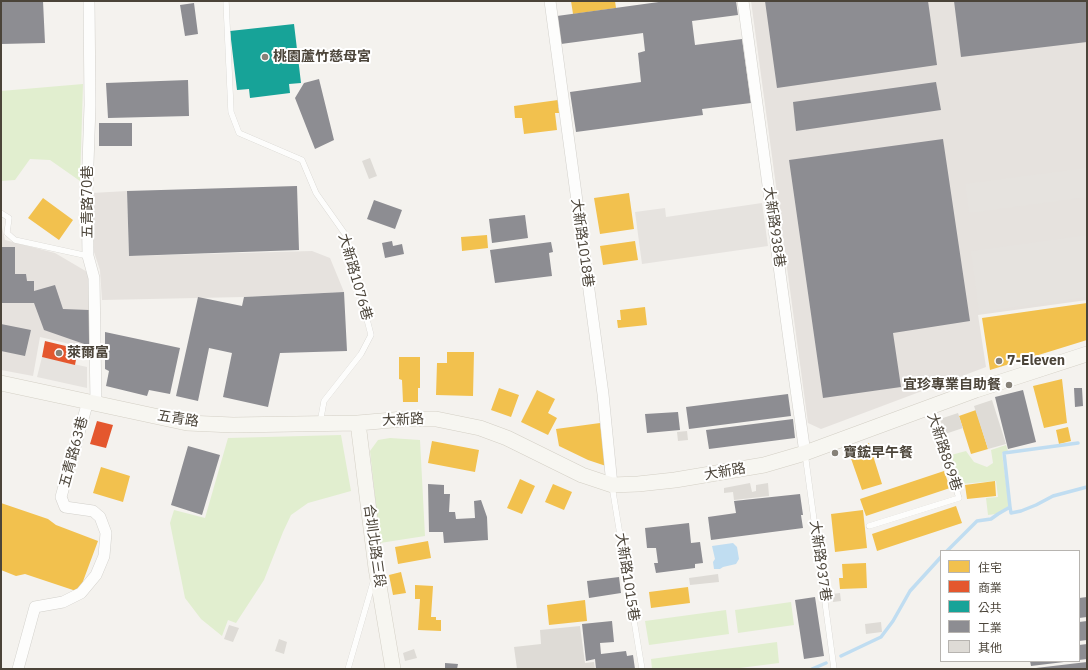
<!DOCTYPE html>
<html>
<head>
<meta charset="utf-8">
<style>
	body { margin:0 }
	#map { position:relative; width:1088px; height:670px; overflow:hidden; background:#f4f2ee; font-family:"IBM Plex Sans","Noto Sans TC",sans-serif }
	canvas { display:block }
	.frame { position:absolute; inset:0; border:2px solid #4b4439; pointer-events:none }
	.legend { position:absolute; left:940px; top:550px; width:140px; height:112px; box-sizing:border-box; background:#fff; border:1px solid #b7b4b0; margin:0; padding:5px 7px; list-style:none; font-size:12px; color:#4b4439 }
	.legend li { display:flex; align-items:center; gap:8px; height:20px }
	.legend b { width:20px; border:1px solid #b7b4b0 }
</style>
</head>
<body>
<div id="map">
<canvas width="1088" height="670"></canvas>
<div class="frame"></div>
<ul class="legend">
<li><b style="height:11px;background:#f2c14e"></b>住宅</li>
<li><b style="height:11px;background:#e4572e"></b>商業</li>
<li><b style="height:11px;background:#17a398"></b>公共</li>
<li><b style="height:11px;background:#8d8d92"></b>工業</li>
<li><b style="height:11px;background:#dedbd6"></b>其他</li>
</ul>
</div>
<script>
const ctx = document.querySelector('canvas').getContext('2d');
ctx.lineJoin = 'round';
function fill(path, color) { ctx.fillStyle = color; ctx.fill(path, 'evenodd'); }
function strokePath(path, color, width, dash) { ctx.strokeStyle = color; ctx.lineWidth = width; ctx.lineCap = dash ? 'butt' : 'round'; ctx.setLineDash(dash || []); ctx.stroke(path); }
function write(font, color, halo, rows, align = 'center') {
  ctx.font = font + ' "IBM Plex Sans","Noto Sans TC",sans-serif'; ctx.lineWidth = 4; ctx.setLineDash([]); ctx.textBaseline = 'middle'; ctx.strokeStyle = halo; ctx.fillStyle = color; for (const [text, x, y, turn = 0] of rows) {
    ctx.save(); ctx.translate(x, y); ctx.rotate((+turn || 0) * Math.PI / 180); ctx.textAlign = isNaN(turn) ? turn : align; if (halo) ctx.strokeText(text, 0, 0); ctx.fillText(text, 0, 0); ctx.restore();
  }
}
const industrial = new Path2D(`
	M 751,1 L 1087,1 L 1087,300 L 978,315 L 986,367 L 821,429 L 808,423 Z
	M 127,191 L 129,256 L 312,251 L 330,258 L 344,292 L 244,297 L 102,300 L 100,270 L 94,252 L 92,193 Z
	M 1,223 L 5,240 L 55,253 L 89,273 L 91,349 L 40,337 L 33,376 L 1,370 Z`);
const green = new Path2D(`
	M 83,84 L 80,181 L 50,160 L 30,159 L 15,180 L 1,181 L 1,91 Z
	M 341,435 L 351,491 L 308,503 L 291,515 L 283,532 L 264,580 L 236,623 L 228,620 L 222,636 L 201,619 L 185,598 L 170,523 L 174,510 L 205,518 L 228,438 Z
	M 390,438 L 420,440 L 425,536 L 380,543 L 370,451 L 378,440 Z
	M 1006,445 L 1008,451 L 1002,453 L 1009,506 L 996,514 L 988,515 L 986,498 L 998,497 L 996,481 L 961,484 L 951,455 L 966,451 L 974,462 L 987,467 L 993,463 L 991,450 Z
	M 791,602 L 794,625 L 738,633 L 735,610 Z
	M 726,610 L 729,634 L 649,645 L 645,621 Z
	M 777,642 L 779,663 L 732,669 L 652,669 L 651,659 Z`);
const parking = new Path2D(`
	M 1087,168 L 1087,197 L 969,213 L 965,184 Z
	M 762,203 L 768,246 L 642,264 L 635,212 L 665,208 L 666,217 Z
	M 1087,235 L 1087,297 L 979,312 L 971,251 Z
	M 42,357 L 87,367 L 87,388 L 37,377 Z`);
const water = new Path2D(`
	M 733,543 L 737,547 L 739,559 L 736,564 L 723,567 L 720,569 L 714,569 L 713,562 L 715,559 L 712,546 Z`);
const homes = new Path2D(`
	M 571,1 L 615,1 L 616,8 L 573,14 Z
	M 558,100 L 559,113 L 555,113 L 557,130 L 524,134 L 522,118 L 515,118 L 514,106 Z
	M 629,193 L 634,229 L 600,234 L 594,198 Z
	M 43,198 L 73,220 L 59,240 L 28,218 Z
	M 487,235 L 488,248 L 462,251 L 461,237 Z
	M 635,241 L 638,260 L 603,265 L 600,246 Z
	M 1087,303 L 1087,340 L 990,370 L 982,318 Z
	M 645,307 L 647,325 L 618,328 L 617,320 L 621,320 L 620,310 Z
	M 447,352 L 474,352 L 473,396 L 436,395 L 437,363 L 447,363 Z
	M 399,357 L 420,357 L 420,388 L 418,388 L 418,402 L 403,402 L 402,380 L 399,379 Z
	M 1062,379 L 1067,423 L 1044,428 L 1033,386 Z
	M 499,388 L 519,395 L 511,417 L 491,410 Z
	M 537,390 L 555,399 L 548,413 L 557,418 L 548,435 L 521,422 Z
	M 976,410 L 988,449 L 971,454 L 959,416 Z
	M 600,423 L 606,466 L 588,460 L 559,446 L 556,429 Z
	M 1068,427 L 1071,441 L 1059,444 L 1056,430 Z
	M 432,441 L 479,450 L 475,472 L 428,463 Z
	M 869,443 L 882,484 L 862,490 L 848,450 Z
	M 101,467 L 130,476 L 123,502 L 93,493 Z
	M 944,471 L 950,488 L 866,516 L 860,499 Z
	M 520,479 L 535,486 L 522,514 L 507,508 Z
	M 995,481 L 996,496 L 967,499 L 965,485 Z
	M 553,484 L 572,492 L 564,510 L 545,502 Z
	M 1,503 L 48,519 L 56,525 L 98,541 L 79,592 L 25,574 L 16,576 L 1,570 Z
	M 956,506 L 962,523 L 877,551 L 872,534 Z
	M 863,510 L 867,548 L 835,552 L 831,514 Z
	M 428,541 L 431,558 L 398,564 L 395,547 Z
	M 866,563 L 867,588 L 840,589 L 839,578 L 843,578 L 842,564 Z
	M 401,572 L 406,593 L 393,595 L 389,575 Z
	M 415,585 L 433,586 L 431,617 L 436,617 L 436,620 L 441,620 L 441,631 L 418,630 L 420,599 L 415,599 Z
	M 688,587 L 690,603 L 651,608 L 649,592 Z
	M 585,600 L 587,621 L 549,625 L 547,605 Z`);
const shops = new Path2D(`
	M 45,341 L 78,349 L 75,365 L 42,357 Z
	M 97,421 L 113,425 L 106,448 L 90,444 Z`);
const public = new Path2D(`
	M 294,24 L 301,83 L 289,84 L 290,93 L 250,98 L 249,89 L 237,90 L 230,31 Z`);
const industry = new Path2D(`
	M 1,1 L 43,1 L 45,43 L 1,44 Z
	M 666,1 L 736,1 L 738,15 L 692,21 L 695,45 L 742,39 L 751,103 L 702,109 L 703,115 L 576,132 L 570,92 L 641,82 L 638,53 L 645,51 L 643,33 L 561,44 L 557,16 Z
	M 765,1 L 928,1 L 937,65 L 777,88 Z
	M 954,1 L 1087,1 L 1087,42 L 961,57 Z
	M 194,3 L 198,34 L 185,36 L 180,5 Z
	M 319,79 L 334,140 L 315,149 L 295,98 L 304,83 Z
	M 188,80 L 189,116 L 108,118 L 106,83 Z
	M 936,82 L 941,110 L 796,131 L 793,102 Z
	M 99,123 L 132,123 L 132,146 L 99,146 Z
	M 943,139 L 970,321 L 893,333 L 901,387 L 823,398 L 789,160 Z
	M 297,186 L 299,250 L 129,256 L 127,191 Z
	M 374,200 L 402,210 L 395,229 L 367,219 Z
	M 525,215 L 528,238 L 492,243 L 489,219 Z
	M 392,241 L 393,246 L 402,244 L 404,254 L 385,258 L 382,243 Z
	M 551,242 L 553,252 L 549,253 L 552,276 L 495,283 L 490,250 Z
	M 1,247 L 15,247 L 15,274 L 26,274 L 27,281 L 34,281 L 34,291 L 55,285 L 63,309 L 89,310 L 90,346 L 44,330 L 34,303 L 1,303 Z
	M 344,292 L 347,351 L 280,353 L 268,407 L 223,397 L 232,353 L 209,348 L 198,401 L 176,396 L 198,297 L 242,306 L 244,297 Z
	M 1,324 L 31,330 L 25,356 L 1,351 Z
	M 105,332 L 180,348 L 170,394 L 149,390 L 147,396 L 106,386 L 109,371 L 105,369 Z
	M 1074,388 L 1082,388 L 1083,406 L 1075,407 Z
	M 1023,390 L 1036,442 L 1008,449 L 995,397 Z
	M 788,394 L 791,416 L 689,429 L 686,407 Z
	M 678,412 L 680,430 L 647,433 L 645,414 Z
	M 793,419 L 795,438 L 709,449 L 706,430 Z
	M 188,446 L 220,455 L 202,515 L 171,505 Z
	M 428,484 L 444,485 L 444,494 L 450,494 L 449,512 L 455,512 L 456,519 L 475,518 L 474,501 L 481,500 L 487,517 L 488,540 L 444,543 L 443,532 L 429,532 Z
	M 800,494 L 803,515 L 801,515 L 803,528 L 711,540 L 708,517 L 736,513 L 734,501 Z
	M 689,523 L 691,543 L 700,542 L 703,563 L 695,564 L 695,568 L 656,573 L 654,563 L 658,563 L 656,548 L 647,548 L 645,528 Z
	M 619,577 L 621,593 L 589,598 L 587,581 Z
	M 815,597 L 824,656 L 804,659 L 795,600 Z
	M 1087,597 L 1087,617 L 1079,618 L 1079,598 Z
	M 612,621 L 614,642 L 600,643 L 601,654 L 626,651 L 627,656 L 633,655 L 635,669 L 596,669 L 595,659 L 586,661 L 582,624 Z
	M 1087,621 L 1087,640 L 1079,641 L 1079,622 Z
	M 1087,644 L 1087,659 L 1079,660 L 1079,645 Z
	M 1030,661 L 1064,661 L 1064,662 L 1031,666 Z
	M 1087,662 L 1087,669 L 1036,669 L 1036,668 Z
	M 445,663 L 458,664 L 457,669 L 445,669 Z`);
const stream = new Path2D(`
	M 1010,507 L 1011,513 L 1021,511 L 1036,505 L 1053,496 L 1087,487
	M 947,551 L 977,521 L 991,519 L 998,514 L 1010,507 L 1004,453 L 1078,443
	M 841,656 L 881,637 L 893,621 L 910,591 L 941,557
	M 812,669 L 826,663`);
const building = new Path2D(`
	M 370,158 L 377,176 L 369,179 L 362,161 Z
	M 992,400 L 1006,444 L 988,449 L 974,406 Z
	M 958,413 L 963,428 L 945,434 L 940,419 Z
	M 687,431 L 688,440 L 678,441 L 677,432 Z
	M 750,483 L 752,492 L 756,491 L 756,485 L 768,483 L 769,496 L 734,500 L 733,492 L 724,493 L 724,488 Z
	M 718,574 L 719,582 L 690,585 L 689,578 Z
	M 840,593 L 841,601 L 833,602 L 832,594 Z
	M 881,622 L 882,632 L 866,634 L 865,624 Z
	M 229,625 L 239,628 L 233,642 L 224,639 Z
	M 580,626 L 585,663 L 594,662 L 595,669 L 517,669 L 514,647 L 541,644 L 540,630 Z
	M 279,639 L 287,642 L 284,654 L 275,651 Z
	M 414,649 L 417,658 L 405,661 L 403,653 Z`);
const lane = new Path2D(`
	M 226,1 L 231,112 L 239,133 L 302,160 L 316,193 L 345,234 L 371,335 L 361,354 L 324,401 L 320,423
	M 1,213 L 9,218 L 7,233 L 15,240 L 88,256
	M 805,453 L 834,669
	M 612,486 L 642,669
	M 869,526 L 959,498 L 930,408
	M 348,669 L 374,579`);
const street = new Path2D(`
	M 89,1 L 90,105 L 87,193 L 88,256 L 94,278 L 96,403
	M 550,1 L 603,394 L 612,485
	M 743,1 L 790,347 L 805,453
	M 18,669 L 35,607 L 63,602 L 81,593 L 96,575 L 104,556 L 106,533 L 100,517 L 93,511 L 65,507 L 61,497 L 88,401`);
const secondary = new Path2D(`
	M 1,383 L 187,423 L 233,425 L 358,423 L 404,419 L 436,419 L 480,428 L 507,438 L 582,475 L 612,485 L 638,484 L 675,480 L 764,465 L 805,453 L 976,390 L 1087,354
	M 358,423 L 376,568 L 393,669`);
const markers = [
	[265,57,4,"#868178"],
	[59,353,4,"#868178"],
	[999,361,4,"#868178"],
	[1009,385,4,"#868178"],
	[835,453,4,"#868178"]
];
const poiNames = [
	["桃園蘆竹慈母宮",273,57],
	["萊爾富",67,353],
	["7-Eleven",1007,361],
	["宜珍專業自助餐",1001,385,"right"],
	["寶鋐早午餐",843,453]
];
const streetNames = [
	["五青路70巷",88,202,-90],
	["大新路938巷",774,227,82],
	["大新路1018巷",582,243,82],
	["大新路1076巷",355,277,74],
	["五青路",178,419,9],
	["大新路",403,420,-3],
	["五青路63巷",74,452,-75],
	["大新路869巷",944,452,72],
	["大新路",725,472,-10],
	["合圳北路三段",374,546,82],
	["大新路937巷",820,561,82],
	["大新路1015巷",627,577,81]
];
fill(industrial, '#e6e2de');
fill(green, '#e1eecf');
fill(parking, '#e6e3df');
fill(water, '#c0ddf1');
fill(homes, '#f2c14e');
fill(shops, '#e4572e');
fill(public, '#17a398');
fill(industry, '#8d8d92');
strokePath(stream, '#c0ddf1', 3.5);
fill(building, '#dedbd6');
strokePath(lane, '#d2d0cb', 6);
strokePath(street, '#d2d0cb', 12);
strokePath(secondary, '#d3cfc5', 16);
strokePath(lane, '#fdfdfc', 5.5);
strokePath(street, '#fdfdfc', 11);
strokePath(secondary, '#f7f6f1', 15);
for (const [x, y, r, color] of markers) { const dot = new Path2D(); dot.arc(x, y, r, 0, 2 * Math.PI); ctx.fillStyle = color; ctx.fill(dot); strokePath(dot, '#fff', 1.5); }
write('bold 14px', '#4b4439', '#fff', poiNames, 'left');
write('14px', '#4b4439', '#fff', streetNames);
</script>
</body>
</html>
